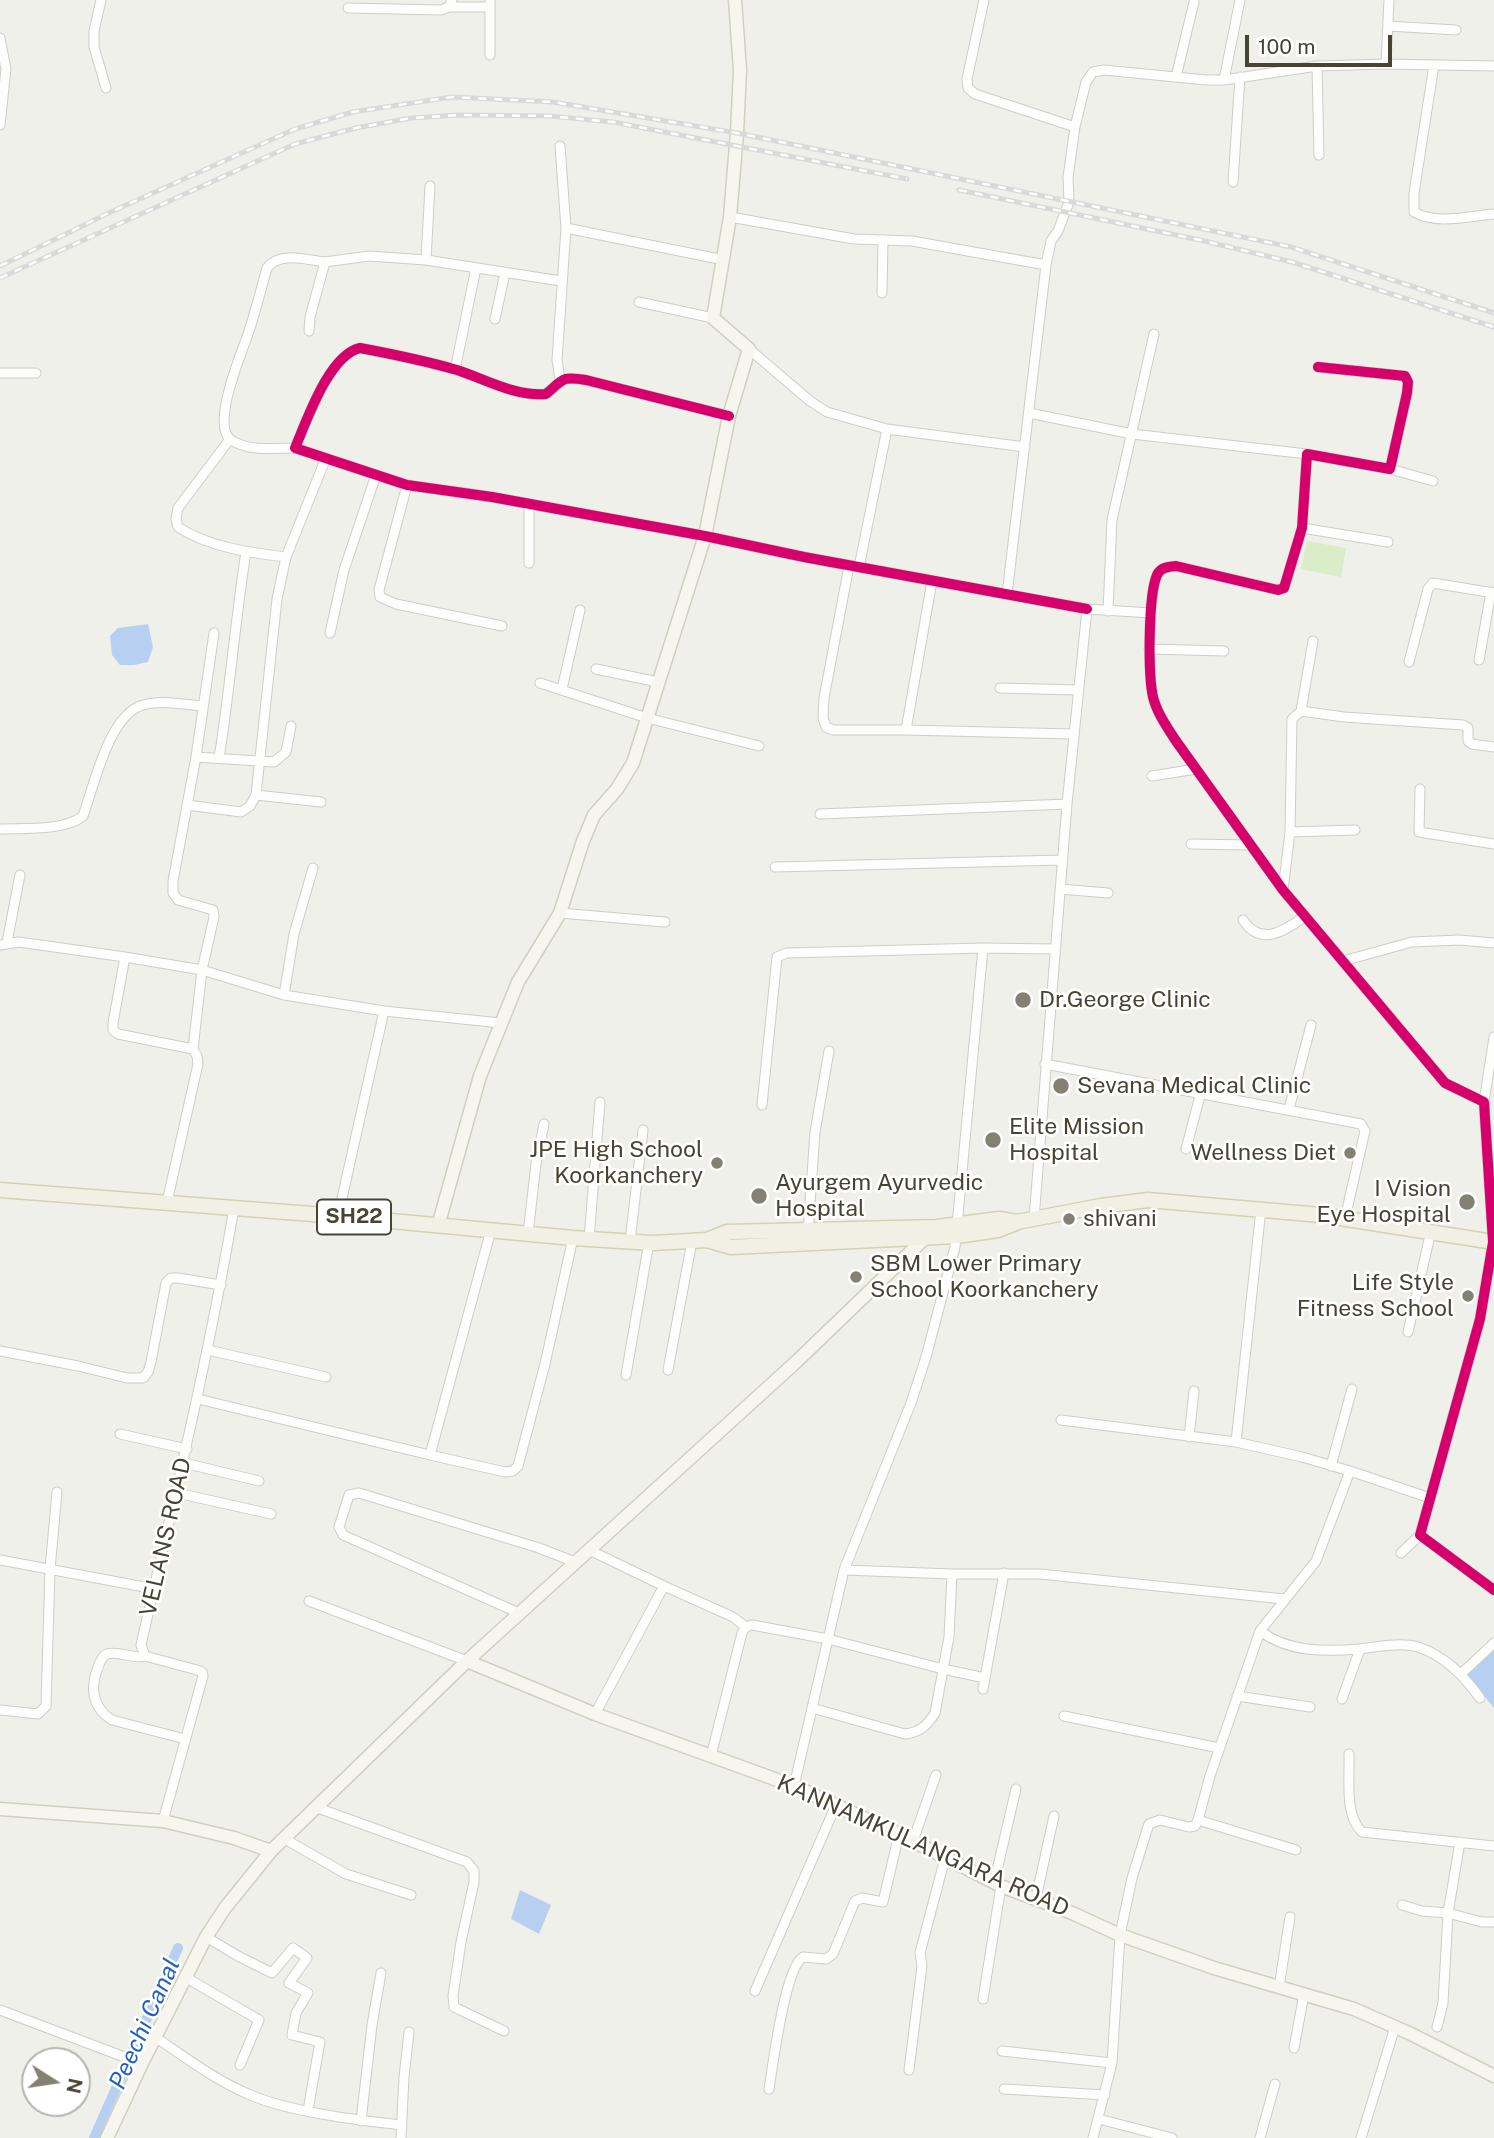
<!DOCTYPE html>
<html>
<head>
<meta charset="utf-8">
<style>
	body { margin:0 }
	#map { position:relative; width:1494px; height:2138px; overflow:hidden; background:#f0f0ea; font-family:"Public Sans",sans-serif }
	canvas { display:block }
	.north { position:absolute; left:21px; top:2047px; width:70px; height:70px; box-sizing:border-box; background:#fff; border:2px solid #b6b4ae; border-radius:50%; rotate:102deg; font-size:19px; font-weight:700; line-height:28px; text-align:center; color:#484435 }
	.north::after { content:''; display:block; margin:auto; width:24px; height:32px; background:#838074; clip-path:polygon(50% 0,100% 100%,50% 72%,0 100%) }
	.scale { position:absolute; left:1245px; top:35px; width:147px; height:32px; box-sizing:border-box; border:4px solid #484435; border-top:0; padding-left:9px; font-size:21px; line-height:24px; white-space:nowrap; color:#484435; -webkit-text-stroke:5px #fff; paint-order:stroke }
</style>
</head>
<body>
<div id="map">
<canvas width="1494" height="2138"></canvas>
<div class="north">N</div>
<div class="scale">100 m</div>
</div>
<script>
const ctx = document.querySelector('canvas').getContext('2d');
ctx.lineJoin = 'round';
function fill(path, color) { ctx.fillStyle = color; ctx.fill(path, 'evenodd'); }
function strokePath(path, color, width, dash) { ctx.strokeStyle = color; ctx.lineWidth = width; ctx.lineCap = dash ? 'butt' : 'round'; ctx.setLineDash(dash || []); ctx.stroke(path); }
function write(font, color, halo, rows, align = 'center') {
  ctx.font = font + ' "Public Sans",sans-serif'; ctx.lineWidth = 5; ctx.setLineDash([]); ctx.textBaseline = 'middle'; ctx.strokeStyle = halo; ctx.fillStyle = color; for (const [text, x, y, turn = 0] of rows) {
    ctx.save(); ctx.translate(x, y); ctx.rotate((+turn || 0) * Math.PI / 180); ctx.textAlign = isNaN(turn) ? turn : align; if (halo) ctx.strokeText(text, 0, 0); ctx.fillText(text, 0, 0); ctx.restore();
  }
}
const green = new Path2D(`
	M 1307,541 L 1346,548 L 1341,577 L 1301,569 Z`);
const water = new Path2D(`
	M 148,624 L 153,647 L 148,662 L 134,665 L 120,665 L 112,655 L 110,636 L 118,628 Z
	M 1494,1649 L 1494,1708 L 1467,1675 Z
	M 520,1890 L 551,1905 L 539,1934 L 511,1919 Z`);
const canal = new Path2D(`
	M 94,2138 L 178,1948`);
const street = new Path2D(`
	M 101,0 L 94,31 L 94,47 L 106,88
	M 490,0 L 490,55
	M 984,0 L 967,79 L 968,88 L 975,94 L 1075,127
	M 449,7 L 490,7
	M 348,8 L 441,10 L 449,7 L 452,0
	M 1388,26 L 1456,30
	M 0,38 L 6,69 L 0,125
	M 1386,64 L 1389,0
	M 1434,65 L 1414,193 L 1414,212 C 1435,225 1470,216 1494,214
	M 1317,66 L 1319,155
	M 1176,77 L 1194,2
	M 1224,80 L 1240,0
	M 560,146 L 566,228 L 557,360 L 560,379
	M 1233,182 L 1240,77
	M 730,217 L 854,239 L 912,241 L 1046,265
	M 566,228 L 724,260
	M 426,260 L 430,186
	M 325,262 L 369,256 L 426,260 L 561,281
	M 882,293 L 883,240
	M 639,302 L 713,318
	M 495,319 L 505,273
	M 749,349 L 810,401 L 827,412 L 887,429 L 1025,447
	M 1318,367 L 1405,376 L 1408,382 L 1407,393 L 1390,469 L 1307,454 L 1302,528 L 1284,588 L 1278,590 L 1176,566 C 1168,567 1161,567 1157,575 C 1148,596 1148,674 1153,697 C 1157,713 1167,727 1176,741 L 1283,890 L 1445,1083 L 1484,1102 L 1493,1242 L 1480,1319 L 1420,1535 L 1494,1590
	M 455,370 L 476,268
	M 0,373 L 36,373
	M 1029,413 L 1132,434 L 1307,454
	M 729,416 L 586,380 C 561,376 564,379 546,394 C 516,397 485,379 457,370 C 426,361 392,354 360,348 C 329,355 307,420 295,448 L 407,485 L 492,497 L 705,536 L 804,557 L 1087,609
	M 230,439 L 178,508 L 176,519 L 178,527 C 208,547 251,553 286,557 L 326,458
	M 295,448 C 275,448 249,452 231,440 C 210,425 243,350 249,331 C 256,310 261,289 267,268 C 279,251 307,260 325,262 L 310,317 L 309,331
	M 1390,469 L 1433,481
	M 407,485 L 379,590 L 380,597 L 396,604 L 502,626
	M 1302,528 L 1388,542
	M 529,563 L 529,504
	M 849,566 L 824,698 L 823,718 L 826,727 L 833,730 L 906,730 L 932,581
	M 859,567 L 887,429
	M 1007,594 L 1046,265 L 1051,241 L 1058,231 L 1069,202 L 1068,177 L 1075,127 L 1086,82 L 1093,72 L 1104,70 L 1206,80 L 1224,80 L 1317,66 L 1386,64 L 1494,66
	M 1108,611 L 1112,520 L 1154,334
	M 330,633 L 344,570 L 376,475
	M 1313,641 L 1301,711 L 1344,717 L 1463,725 L 1468,728 L 1468,741 L 1472,744 L 1494,747
	M 1149,649 L 1224,651
	M 1479,660 L 1491,592
	M 1409,662 L 1428,589 L 1433,583 L 1494,593
	M 596,669 L 658,682
	M 540,683 L 647,718 L 759,746
	M 1000,688 L 1077,690
	M 562,689 L 580,610
	M 906,730 L 1073,734
	M 196,757 L 274,762 L 286,752 L 291,726
	M 219,758 C 230,690 235,621 246,552
	M 1152,776 L 1196,769
	M 1420,789 L 1419,832 L 1494,844
	M 256,795 L 321,802
	M 187,805 L 241,812 L 250,806 L 256,795 L 277,599 L 286,557
	M 820,814 L 1067,804
	M 0,829 C 23,828 65,831 83,816 C 94,786 109,714 143,705 C 161,700 183,704 202,706
	M 1290,832 L 1355,830
	M 1191,844 L 1250,845
	M 775,867 L 1062,860
	M 1060,889 L 1108,893
	M 1283,890 L 1290,832 L 1292,719 L 1301,711
	M 560,913 L 665,922
	M 1243,920 C 1261,947 1284,931 1304,917
	M 7,942 L 20,875
	M 0,945 L 19,942 L 125,957 L 202,970 L 284,995 L 384,1011
	M 125,957 L 113,1023 L 113,1030 L 118,1034 L 193,1049 L 202,970 L 214,917 L 213,910 L 178,900 L 173,893 L 173,881 L 196,757 L 214,633
	M 1343,961 L 1412,942 L 1459,940 L 1494,943
	M 284,995 L 294,934 L 313,868
	M 1045,1064 L 1361,1124 L 1365,1131 L 1345,1218
	M 1484,1102 L 1494,1037
	M 762,1105 L 777,957 L 787,953 L 983,948
	M 1289,1109 L 1311,1025
	M 1186,1149 L 1201,1092
	M 167,1202 L 198,1064 L 197,1056 L 193,1049
	M 338,1216 L 384,1011 L 501,1023
	M 1034,1219 L 1067,804 L 1087,609 L 1151,613
	M 808,1232 L 815,1132 L 829,1051
	M 528,1234 L 536,1164 L 544,1124
	M 589,1239 L 600,1102
	M 630,1241 L 643,1130
	M 1408,1332 L 1431,1231
	M 208,1350 L 326,1377
	M 0,1351 L 78,1366 L 127,1378 L 143,1378 L 148,1372 L 151,1362 L 166,1283 L 171,1278 L 178,1278 L 221,1285
	M 668,1370 L 692,1241
	M 626,1375 L 649,1242
	M 198,1399 L 430,1455 L 491,1230
	M 1061,1420 L 1236,1442
	M 120,1434 L 187,1449
	M 1189,1437 L 1194,1391
	M 430,1455 L 505,1472 L 513,1471 L 518,1466 L 545,1364 L 573,1238
	M 184,1463 L 259,1481
	M 1331,1466 L 1352,1389
	M 1350,1471 L 1430,1498
	M 177,1493 L 271,1514
	M 589,1550 L 664,1586 L 595,1714
	M 1401,1553 L 1420,1535
	M 0,1560 L 155,1589
	M 844,1570 L 952,1574 L 1040,1574 L 1284,1599
	M 664,1586 L 733,1617 L 746,1627
	M 309,1601 L 467,1661
	M 519,1613 L 343,1535 L 339,1527 L 349,1495 L 359,1493 L 539,1548 L 575,1562
	M 1260,1631 C 1288,1652 1324,1652 1359,1649 C 1377,1647 1400,1642 1418,1647 C 1445,1656 1463,1675 1480,1698
	M 145,1656 C 133,1660 119,1650 107,1654 C 102,1656 100,1662 98,1667 C 90,1688 92,1707 112,1720 L 185,1739
	M 1462,1673 L 1494,1643
	M 983,1689 L 1004,1573
	M 1237,1696 L 1310,1707
	M 1342,1699 L 1360,1649
	M 812,1708 L 905,1734 C 920,1732 927,1726 935,1713 L 949,1637 L 952,1574
	M 0,1710 L 38,1714 L 46,1706 L 50,1569 L 57,1492
	M 1064,1716 L 1219,1748
	M 1349,1754 C 1350,1778 1344,1815 1362,1832 L 1494,1846
	M 711,1756 L 742,1633 L 746,1627 L 752,1625 L 828,1639 L 943,1669 L 985,1678
	M 794,1786 L 844,1570 L 911,1403 L 926,1357 L 955,1247 L 983,948 L 1055,949
	M 315,1807 L 467,1862 L 474,1871 L 474,1882 L 461,1942 L 453,1996 L 454,2007 L 504,2031
	M 1198,1820 L 1296,1850
	M 163,1821 L 203,1676 L 202,1672 L 197,1670 L 145,1656 L 141,1645 C 174,1499 209,1355 234,1208
	M 283,1838 L 346,1874 L 411,1895
	M 913,1841 L 936,1775
	M 1460,1842 L 1448,1913 L 1482,1922 L 1494,1922
	M 994,1883 L 1016,1789
	M 1036,1898 L 1054,1816
	M 1402,1905 L 1422,1911 L 1448,1913 L 1443,2003 L 1437,2027
	M 206,1937 L 238,1956 L 272,1973 L 293,1948 L 307,1958 L 289,1983 L 308,1993 L 296,2013 L 292,2035 L 320,2042 L 308,2110
	M 185,1977 L 259,2020 L 240,2065
	M 1279,1987 L 1290,1917
	M 755,1991 L 836,1805
	M 983,1999 L 1001,1886
	M 0,2010 L 127,2058 L 143,2061
	M 155,2037 C 185,2057 215,2080 248,2094 C 289,2112 356,2120 402,2125
	M 1294,2048 L 1304,1994
	M 1002,2051 L 1112,2063
	M 909,2070 L 922,1966 L 920,1953 L 945,1858
	M 769,2089 C 773,2064 785,1968 803,1957 L 826,1959 L 833,1954 L 855,1901 L 862,1898 L 883,1902 L 899,1834
	M 1004,2089 L 1105,2095
	M 1099,2119 L 1172,2138
	M 361,2121 L 372,2025 L 381,1973
	M 401,2138 L 404,2077 L 409,2032
	M 1093,2138 L 1112,2063 L 1120,1935 L 1132,1878 L 1146,1833 L 1149,1824 L 1160,1820 L 1189,1827 L 1195,1826 L 1198,1820 L 1210,1776 L 1260,1631 L 1316,1561 L 1350,1471 L 1302,1457 L 1236,1442 L 1261,1209
	M 1260,2138 L 1275,2084
	M 1361,2138 L 1395,2027`);
const secondary = new Path2D(`
	M 438,1226 L 480,1076 L 518,982 L 560,913 L 583,841 L 594,815 L 617,789 L 633,763 L 705,536 L 729,416 L 749,349 L 713,318 L 730,217 L 737,133 L 740,70 L 735,0
	M 467,1661 L 595,1714 L 794,1786 L 899,1834 L 1001,1886 L 1072,1913 L 1120,1935 L 1214,1968 L 1354,2009 L 1411,2034 L 1494,2076
	M 0,1809 L 163,1821 L 234,1838 L 271,1851
	M 107,2138 L 143,2061 L 206,1937 L 225,1908 L 271,1851 L 467,1661 L 796,1362 L 925,1238`);
const primary = new Path2D(`
	M 0,1190 L 338,1216 L 573,1238 L 653,1243 L 707,1240 L 727,1232 L 937,1227 L 999,1219 L 1017,1222 L 1101,1206 L 1148,1200 L 1321,1215 L 1494,1242
	M 707,1240 L 731,1247 L 957,1236 L 998,1230 L 1016,1223`);
const rail = new Path2D(`
	M 959,190 L 1200,240 L 1292,262 L 1494,327
	M 0,266 L 113,211 L 295,129 L 353,112 L 452,97 L 553,102 L 737,133 L 1291,247 L 1494,313
	M 0,278 L 295,144 L 356,128 L 411,118 L 459,115 L 550,116 L 613,122 L 907,179`);
const cycleway = new Path2D(`
	M 1318,367 L 1405,376 L 1408,382 L 1407,393 L 1390,469 L 1307,454 L 1302,528 L 1284,588 L 1278,590 L 1176,566 C 1168,567 1161,567 1157,575 C 1148,596 1148,674 1153,697 C 1157,713 1167,727 1176,741 L 1283,890 L 1445,1083 L 1484,1102 L 1493,1242 L 1480,1319 L 1420,1535 L 1494,1590
	M 729,416 L 586,380 C 561,376 564,379 546,394 C 516,397 485,379 457,370 C 426,361 392,354 360,348 C 329,355 307,420 295,448 L 407,485 L 492,497 L 705,536 L 804,557 L 1087,609`);
const markers = [
	[1023,1000,9,"#838074"],
	[1061,1086,9,"#838074"],
	[993,1140,9,"#838074"],
	[1350,1153,7,"#838074"],
	[717,1163,7,"#838074"],
	[759,1196,9,"#838074"],
	[1467,1202,9,"#838074"],
	[1069,1219,7,"#838074"],
	[856,1277,7,"#838074"],
	[1468,1296,7,"#838074"]
];
const shields = [
	[354,1217,74]
];
const shieldNames = [
	["SH22",354,1217]
];
const poiNames = [
	["Dr.George Clinic",1039,1000],
	["Sevana Medical Clinic",1077,1086],
	["Elite Mission",1009,1127],
	["Hospital",1009,1153],
	["JPE High School",703,1150,"right"],
	["Koorkanchery",703,1176,"right"],
	["Wellness Diet",1336,1153,"right"],
	["Ayurgem Ayurvedic",775,1183],
	["Hospital",775,1209],
	["I Vision",1451,1189,"right"],
	["Eye Hospital",1451,1215,"right"],
	["shivani",1083,1219],
	["SBM Lower Primary",870,1264],
	["School Koorkanchery",870,1290],
	["Life Style",1454,1283,"right"],
	["Fitness School",1454,1309,"right"]
];
const streetNames = [
	["VELANS ROAD",166,1537,-77],
	["KANNAMKULANGARA ROAD",923,1846,24]
];
const waterNames = [
	["Peechi Canal",145,2024,-66]
];
fill(green, '#d8edc8');
fill(water, '#b7d0f2');
strokePath(canal, '#b7d0f2', 10);
strokePath(street, '#cecec7', 11);
strokePath(secondary, '#d1cfc0', 15);
strokePath(primary, '#d4d1b6', 17);
strokePath(street, '#fdfdfc', 9);
strokePath(secondary, '#f7f6ee', 12);
strokePath(primary, '#f1f0e4', 14);
strokePath(rail, '#d9d9d8', 5);
strokePath(rail, '#fff', 2.5, [8]);
strokePath(cycleway, '#d6006c', 10);
for (const [x, y, r, color] of markers) { const dot = new Path2D(); dot.arc(x, y, r, 0, 2 * Math.PI); ctx.fillStyle = color; ctx.fill(dot); strokePath(dot, '#fff', 2.5); }
for (const [x, y, w] of shields) { const box = new Path2D(); box.roundRect(x - w / 2, y - 17.5, w, 35, 5); ctx.fillStyle = '#fff'; ctx.fill(box); strokePath(box, '#484435', 2); }
write('bold 21px', '#484435', null, shieldNames);
write('23px', '#484435', '#fff', poiNames, 'left');
write('23px', '#484435', '#fff', streetNames);
write('italic 24px', '#2662bb', '#fff', waterNames);
</script>
</body>
</html>
